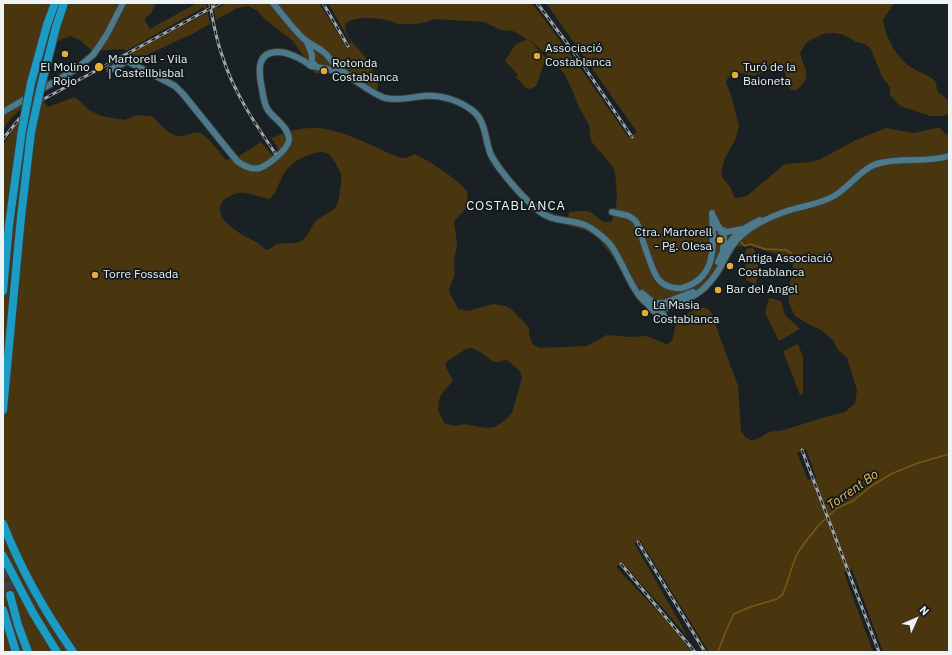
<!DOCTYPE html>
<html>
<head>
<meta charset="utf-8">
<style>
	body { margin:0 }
	#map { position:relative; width:952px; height:655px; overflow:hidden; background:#1a2124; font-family:"IBM Plex Sans",sans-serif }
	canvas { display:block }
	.frame { position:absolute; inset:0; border:4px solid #eef3f5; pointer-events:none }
	.north { position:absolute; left:896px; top:599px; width:40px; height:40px; -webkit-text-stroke:3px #11181a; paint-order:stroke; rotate:45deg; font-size:11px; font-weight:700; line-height:16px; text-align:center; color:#eef3f5 }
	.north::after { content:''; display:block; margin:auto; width:14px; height:18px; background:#eef3f5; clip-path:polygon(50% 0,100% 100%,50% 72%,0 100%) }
</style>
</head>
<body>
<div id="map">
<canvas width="952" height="655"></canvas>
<div class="frame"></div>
<div class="north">N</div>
</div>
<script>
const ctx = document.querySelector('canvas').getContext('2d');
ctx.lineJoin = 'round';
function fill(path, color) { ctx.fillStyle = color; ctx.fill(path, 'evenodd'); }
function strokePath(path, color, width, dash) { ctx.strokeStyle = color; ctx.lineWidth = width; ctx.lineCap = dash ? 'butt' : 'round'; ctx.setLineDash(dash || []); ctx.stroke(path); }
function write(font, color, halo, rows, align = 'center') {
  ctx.font = font + ' "IBM Plex Sans",sans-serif'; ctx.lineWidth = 3.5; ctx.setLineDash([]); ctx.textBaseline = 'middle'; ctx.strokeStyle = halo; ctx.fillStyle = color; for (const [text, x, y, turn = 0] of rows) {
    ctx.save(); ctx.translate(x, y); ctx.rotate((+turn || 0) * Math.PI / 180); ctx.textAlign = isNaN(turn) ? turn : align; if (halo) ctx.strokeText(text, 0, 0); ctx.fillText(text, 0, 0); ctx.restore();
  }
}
const green = new Path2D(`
	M 3,3 L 156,3 L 151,13 L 144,19 L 150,29 L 197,3 L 206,3 L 210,24 L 194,33 L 136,60 L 128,54 L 207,13 L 204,7 L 126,51 L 124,49 L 92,51 L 80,40 L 70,36 L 58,41 L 36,55 L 41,72 L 39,97 C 25,104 12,116 3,129 Z
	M 212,3 L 215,3 L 218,8 L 226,3 L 319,3 L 346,46 L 351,43 L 328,3 L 532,3 L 581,69 L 629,138 L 637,132 L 546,3 L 895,3 C 890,8 887,14 883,20 C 886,38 897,60 914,69 C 922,74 930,75 936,82 L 937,91 L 949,101 L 949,114 L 943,116 L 931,116 L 900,106 L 890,95 L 890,87 L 882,77 L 871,49 L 865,44 L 856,42 L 844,35 L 835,33 L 823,34 L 807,42 L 800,53 C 804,70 814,77 796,90 L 791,90 L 785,82 L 786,75 L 783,69 L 770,69 L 754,76 L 737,72 L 733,73 L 727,79 L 726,83 L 731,95 L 739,126 L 735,140 L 724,160 L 721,173 L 722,177 L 731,188 L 734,197 L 738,198 L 747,196 L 785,164 L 810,162 L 819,160 L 856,140 L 886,128 L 914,133 L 936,128 L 940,128 L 946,135 L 949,132 L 949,652 L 883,652 L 852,569 L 844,573 L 873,652 L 709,652 L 640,540 L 634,543 L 688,637 L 622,562 L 616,567 L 663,617 L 692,652 L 3,652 L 3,145 C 14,127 25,112 43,101 L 48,107 L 75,97 L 89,110 L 101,116 L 125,120 L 137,115 L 152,116 C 159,123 170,138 182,136 C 188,135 194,131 200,133 C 209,137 220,153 226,160 L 239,156 L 261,142 L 272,155 L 279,150 L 271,138 C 284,133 298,128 313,128 C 342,128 373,147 400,158 L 406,158 L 415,154 C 426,159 459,180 466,190 C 468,193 468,201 467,205 C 465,212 457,216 454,223 L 457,243 L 454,261 L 455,273 L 449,290 C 450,297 456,302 458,309 L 467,311 L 493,304 L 506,306 L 512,310 L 527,325 L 529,329 L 529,334 L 532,344 L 539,348 L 587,346 L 607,335 L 631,337 L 647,336 L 666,344 C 677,341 672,333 676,325 C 681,316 697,306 707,308 L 712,314 L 718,332 L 738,386 L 741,431 L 745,437 L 752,441 L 759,438 L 769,432 L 784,430 L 825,417 L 845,412 L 855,403 L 857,390 L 847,358 L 838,350 L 833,340 L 821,330 L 808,324 L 795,316 L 789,303 L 788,289 L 793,272 L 793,265 L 789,261 L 773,253 L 750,246 L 732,247 L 725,258 L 711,286 L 694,299 L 663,314 L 652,312 L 646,307 L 627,281 L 613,257 L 598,238 L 585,230 L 567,225 L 569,212 C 574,212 580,210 586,211 C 597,212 598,226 612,221 L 616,206 L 617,195 L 615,172 L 613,167 L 591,141 L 589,125 L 579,107 L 569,83 L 564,73 L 548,56 L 528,39 L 546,58 L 536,86 L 530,89 L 526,88 L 516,77 L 518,75 L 505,61 L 515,45 L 527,39 L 513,31 L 501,30 L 484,22 L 433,19 C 425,24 409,25 399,24 C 396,23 393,22 390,21 C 380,18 352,15 345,25 C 345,39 359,48 366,58 C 369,63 379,81 378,87 C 377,89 375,92 373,95 L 337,74 L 315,73 L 293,41 L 267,21 L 256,10 L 248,6 L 237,8 L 216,20 ZM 320,152 C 328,151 332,157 336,164 C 337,167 340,171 341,175 C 342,179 339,201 337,205 C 332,213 322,215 315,222 C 310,228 309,236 301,241 C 293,245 285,242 277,244 C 273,246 271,249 266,250 C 262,247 259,243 254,241 C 242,234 212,221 222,202 C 225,198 233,194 238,193 C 248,192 259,197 269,199 C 276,194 278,185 282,177 C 289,162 305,155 320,152 ZM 471,348 C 481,350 492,363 497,362 C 500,362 503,360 507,360 L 518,369 L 521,374 L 522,378 L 512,413 L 504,421 L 495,427 L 485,428 L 465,424 L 454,426 L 444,423 L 438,410 L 439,400 L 441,395 L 453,380 L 446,368 L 446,362 L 466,349 ZM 806,449 L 816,477 L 808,480 L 797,453 Z
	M 749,248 L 753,248 C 760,258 758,274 756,285 L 746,280 L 745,252 L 747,249 Z
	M 769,298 L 781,301 L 785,315 L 800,329 L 779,341 L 765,313 Z
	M 798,344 L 803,357 L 803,394 L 800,395 L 783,351 Z`);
const stream = new Path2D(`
	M 741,242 L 745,246 L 750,244 L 765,249 L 786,250 L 791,253 L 795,263 L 799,263
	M 718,652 L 725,633 L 734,614 L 750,607 L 777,599 L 783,594 L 796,556 L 803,545 L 818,526 L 837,508 L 853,501 L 870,487 L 891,474 L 918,463 L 949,454`);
const highwayTunnel = new Path2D(`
	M 3,558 L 10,595`);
const secondary = new Path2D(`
	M 273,3 C 283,15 293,29 304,39 C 311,45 320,48 326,54 C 330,59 333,63 338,67 C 348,76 373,94 385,98 C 398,101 412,97 424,96 C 441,94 460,101 473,111 C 486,121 485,141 491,155 C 500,172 524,199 539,211 C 552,222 570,219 585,225 C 594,229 602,236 609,243 C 624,260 634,305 657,308 C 664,309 672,306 678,303 C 697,296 707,288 718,271 C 726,258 730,245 742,235 C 753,225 770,217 784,212 C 801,206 818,205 834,196 C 850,187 862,167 880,163 C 902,157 926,163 949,156
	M 307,42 L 312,55 L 312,62 L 317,67 L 341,72
	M 110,70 L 127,61 L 175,86 L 183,94 L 237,161 C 244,166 251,170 260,168 C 268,165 290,148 289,139 C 288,126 274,119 268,110 C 264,104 263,96 262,89 C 259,74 255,52 278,52 C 286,52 297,57 304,61 C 306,62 309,65 311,66 C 313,67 315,66 317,67
	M 3,112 L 76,69 L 93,55 L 106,36 L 123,3
	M 612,212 C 622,215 631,214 637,223 C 642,236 651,271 659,280 C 664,286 674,289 682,288 C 719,278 713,242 712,213
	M 713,216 L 724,237 L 723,249
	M 718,228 L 727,232 L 742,229
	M 718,262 C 727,241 740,229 760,220
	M 642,293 L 660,308 L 665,318
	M 654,303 L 664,303 L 693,292
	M 650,308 L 658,314 L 661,320`);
const highway = new Path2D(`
	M 47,25 L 55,3
	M 56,27 L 64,3
	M 3,291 L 9,225 L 22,130
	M 3,410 L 21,217 L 31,132
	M 3,524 C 21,570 45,612 73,652
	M 3,556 L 33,613 L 57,652
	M 10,595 L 18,625 L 28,652
	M 3,610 L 16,652`);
const rail = new Path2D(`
	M 323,3 L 348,46
	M 537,3 L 581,62 L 632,137
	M 210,4 C 213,22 216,39 222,55 C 233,91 254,122 275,153
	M 3,139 L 19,119 L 42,100 L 220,3
	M 802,450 L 879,652
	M 638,542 L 705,652
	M 621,564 L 695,652`);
const highwayBridge = new Path2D(`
	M 22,130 L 31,83 L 47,25
	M 31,132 L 41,86 L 56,27`);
const markers = [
	[65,54,4,"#e5ad35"],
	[537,56,4,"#e5ad35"],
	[99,67,5,"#e5ad35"],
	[324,71,4,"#e5ad35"],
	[735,75,4,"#e5ad35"],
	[720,240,4,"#e5ad35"],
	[730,266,4,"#e5ad35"],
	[95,275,4,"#e5ad35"],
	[718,290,4,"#e5ad35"],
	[645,313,4,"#e5ad35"]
];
const poiNames = [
	["Associació",545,49],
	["Costablanca",545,63],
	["Martorell - Vila",108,60],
	["| Castellbisbal",108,74],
	["Rotonda",332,64],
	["Costablanca",332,78],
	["El Molino",65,68,"center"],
	["Rojo",65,82,"center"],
	["Turó de la",743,68],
	["Baioneta",743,82],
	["Ctra. Martorell",712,233,"right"],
	["- Pg. Olesa",712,247,"right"],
	["Antiga Associació",738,259],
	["Costablanca",738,273],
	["Torre Fossada",103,275],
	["Bar del Angel",726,290],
	["La Masia",653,306],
	["Costablanca",653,320]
];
const neighbourhoodNames = [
	["COSTABLANCA",516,206]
];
const waterNames = [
	["Torrent Bo",853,490,-35]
];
fill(green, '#49360f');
strokePath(stream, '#795911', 1.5);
strokePath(highwayTunnel, '#3a4043', 8, [8, 4]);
strokePath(secondary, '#383d40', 8);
strokePath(highway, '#383d40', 10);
strokePath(secondary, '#4d7988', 6);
strokePath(highway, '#1d9cc3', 8);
strokePath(rail, '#a0a5a8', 3);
strokePath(rail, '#11181a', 1.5, [4.5]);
strokePath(highwayBridge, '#383d40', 10, []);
strokePath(highwayBridge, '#1d9cc3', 8);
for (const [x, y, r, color] of markers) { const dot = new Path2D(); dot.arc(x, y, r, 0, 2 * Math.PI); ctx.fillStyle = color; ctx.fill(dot); strokePath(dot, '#11181a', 1.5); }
write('12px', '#eef3f5', '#11181a', poiNames, 'left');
ctx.letterSpacing = '1px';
write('13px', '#eef3f5', '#11181a', neighbourhoodNames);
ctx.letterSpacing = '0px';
write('italic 13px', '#ebbc5f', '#11181a', waterNames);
</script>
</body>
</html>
